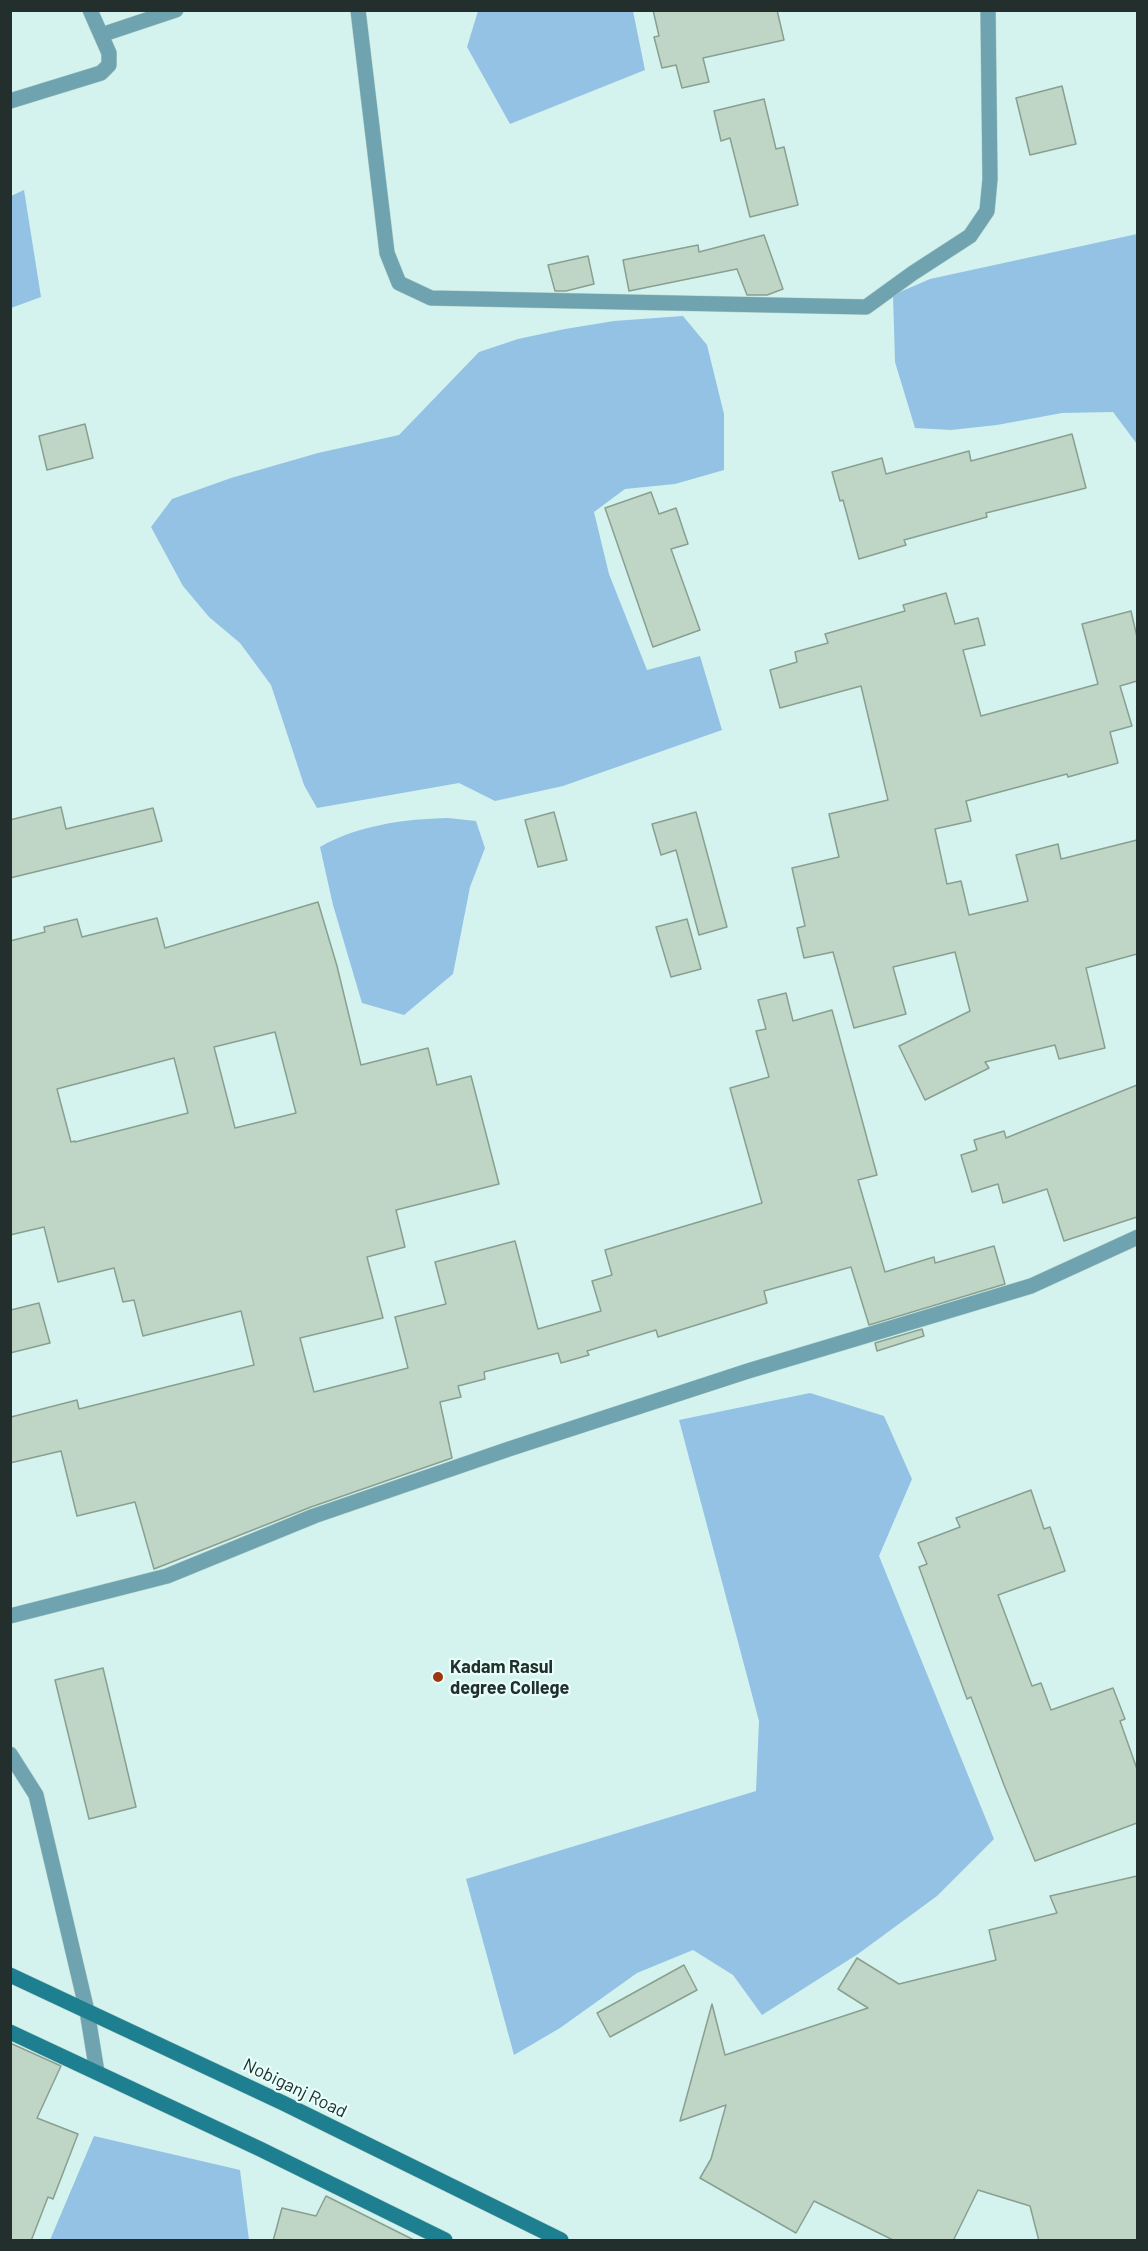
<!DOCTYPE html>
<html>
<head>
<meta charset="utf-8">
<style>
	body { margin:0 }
	#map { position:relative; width:1148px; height:2251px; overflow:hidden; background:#d4f3ee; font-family:Barlow,sans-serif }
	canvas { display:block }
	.frame { position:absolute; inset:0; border:12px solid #232f2d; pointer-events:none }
</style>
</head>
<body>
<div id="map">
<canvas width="1148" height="2251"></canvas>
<div class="frame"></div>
</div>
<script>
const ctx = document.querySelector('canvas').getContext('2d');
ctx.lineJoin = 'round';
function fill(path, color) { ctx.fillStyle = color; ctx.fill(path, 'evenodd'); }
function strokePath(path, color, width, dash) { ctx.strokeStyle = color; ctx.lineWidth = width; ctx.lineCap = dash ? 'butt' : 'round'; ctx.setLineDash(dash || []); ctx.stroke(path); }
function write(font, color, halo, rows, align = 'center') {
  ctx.font = font + ' Barlow,sans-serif'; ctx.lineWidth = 4.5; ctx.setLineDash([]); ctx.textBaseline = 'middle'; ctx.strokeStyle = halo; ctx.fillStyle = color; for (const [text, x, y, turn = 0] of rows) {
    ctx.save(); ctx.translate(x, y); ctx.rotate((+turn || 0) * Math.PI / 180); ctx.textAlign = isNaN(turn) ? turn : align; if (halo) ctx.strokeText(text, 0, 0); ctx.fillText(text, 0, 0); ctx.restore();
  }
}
const water = new Path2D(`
	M 478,11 L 633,11 L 645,70 L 510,124 L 467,47 Z
	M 24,190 L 41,297 L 11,308 L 11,196 Z
	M 1137,234 L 1137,444 L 1113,412 L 1062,413 L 997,425 L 951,430 L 915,428 L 895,362 L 893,295 L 930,279 Z
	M 683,316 L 707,345 L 724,414 L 724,470 L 675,484 L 625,489 L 594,512 L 609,574 L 647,670 L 700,656 L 722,730 L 563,786 L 495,801 L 459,783 L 317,808 L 304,785 L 271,685 L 240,643 L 209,617 L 183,586 L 151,527 L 172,499 L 231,478 L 318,453 L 399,435 L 479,352 L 518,339 L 565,329 L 614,321 Z
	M 448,818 L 476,821 L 485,848 L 470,887 L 453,974 L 404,1015 L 362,1003 L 333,905 L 320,847 C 358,825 405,819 448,818 Z
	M 810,1393 L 884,1416 L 912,1479 L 879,1556 L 994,1839 L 937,1896 L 858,1954 L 762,2015 L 733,1975 L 693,1950 L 637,1973 L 560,2028 L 514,2055 L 466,1879 L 756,1791 L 759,1721 L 679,1420 Z
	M 94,2136 L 240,2170 L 249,2240 L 50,2240 Z`);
const building = new Path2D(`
	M 653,10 L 777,10 L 784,40 L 703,58 L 709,82 L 682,88 L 676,65 L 662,68 L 654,37 L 659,36 Z
	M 1062,86 L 1076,144 L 1030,155 L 1016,98 Z
	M 764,99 L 776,149 L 784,147 L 798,205 L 750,217 L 730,138 L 721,141 L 714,111 Z
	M 764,235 L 783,289 L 767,295 L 747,295 L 737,269 L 629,291 L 623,260 L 698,245 L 699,252 Z
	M 588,256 L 594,284 L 566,291 L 555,291 L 548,265 Z
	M 85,424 L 93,458 L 47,470 L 39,436 Z
	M 1072,434 L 1086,488 L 986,513 L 987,517 L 904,540 L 906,545 L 859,559 L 843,500 L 840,501 L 832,472 L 882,458 L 886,474 L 969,451 L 971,461 Z
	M 651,492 L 659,514 L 676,508 L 688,544 L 671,549 L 700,630 L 653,647 L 605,508 Z
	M 946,593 L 955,624 L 978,618 L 985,645 L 963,650 L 981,716 L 1098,684 L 1082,624 L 1131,611 L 1137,637 L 1137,681 L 1120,686 L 1132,726 L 1110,732 L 1118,763 L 1068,777 L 1067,774 L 966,801 L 971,821 L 935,829 L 947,884 L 961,881 L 969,915 L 1028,901 L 1016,855 L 1058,844 L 1061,859 L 1137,840 L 1137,954 L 1086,968 L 1105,1048 L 1059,1059 L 1055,1045 L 985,1062 L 989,1068 L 925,1100 L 899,1046 L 970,1011 L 955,952 L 893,967 L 906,1014 L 854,1028 L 833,952 L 804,958 L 797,928 L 805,926 L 792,868 L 839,857 L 829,814 L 888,800 L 861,686 L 780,708 L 770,670 L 797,662 L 795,652 L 828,643 L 825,634 L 905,611 L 903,605 Z
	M 61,807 L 66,829 L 153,808 L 162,841 L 10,878 L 10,820 Z
	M 554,812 L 567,860 L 538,867 L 525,820 Z
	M 696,812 L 727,927 L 699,935 L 676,850 L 661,855 L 652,824 Z
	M 318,902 L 337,966 L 361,1065 L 428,1048 L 437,1085 L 471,1076 L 499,1184 L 396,1210 L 405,1247 L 367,1257 L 383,1318 L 300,1338 L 314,1392 L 408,1368 L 395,1317 L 446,1304 L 435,1262 L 515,1241 L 538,1329 L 601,1311 L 592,1281 L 612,1275 L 605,1250 L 762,1203 L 730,1088 L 769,1077 L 756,1031 L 766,1029 L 758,1000 L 786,993 L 793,1021 L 832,1010 L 877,1175 L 858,1180 L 885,1272 L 934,1257 L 935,1263 L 994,1246 L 1005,1284 L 869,1325 L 851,1267 L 764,1291 L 767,1303 L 658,1337 L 656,1330 L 587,1351 L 589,1355 L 561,1363 L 558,1353 L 484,1372 L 485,1379 L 458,1386 L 461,1397 L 440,1402 L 452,1458 L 311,1507 L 154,1569 L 135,1502 L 77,1516 L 61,1451 L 10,1463 L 11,1417 L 77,1400 L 79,1409 L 254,1365 L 241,1311 L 143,1336 L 134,1300 L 123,1302 L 114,1268 L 58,1282 L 44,1227 L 10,1235 L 10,941 L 45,932 L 44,927 L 77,919 L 82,937 L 157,918 L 165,948 ZM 275,1032 L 296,1113 L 235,1128 L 214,1047 ZM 174,1058 L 188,1113 L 75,1142 L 75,1141 L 71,1142 L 57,1089 Z
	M 687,919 L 701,969 L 671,977 L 656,927 Z
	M 1137,1085 L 1137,1217 L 1064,1241 L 1047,1189 L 1003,1203 L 998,1184 L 972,1192 L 961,1155 L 977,1150 L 974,1140 L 1004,1131 L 1006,1138 Z
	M 39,1303 L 50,1343 L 10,1353 L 11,1310 Z
	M 922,1329 L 924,1336 L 877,1351 L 875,1343 Z
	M 1031,1490 L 1044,1529 L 1050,1527 L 1065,1571 L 998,1595 L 1032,1686 L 1041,1683 L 1051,1710 L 1113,1688 L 1125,1719 L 1120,1721 L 1137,1769 L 1137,1823 L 1035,1861 L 1004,1785 L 971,1697 L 967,1699 L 919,1567 L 927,1564 L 918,1543 L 960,1527 L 956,1518 Z
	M 103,1668 L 136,1807 L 89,1819 L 55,1680 Z
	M 1137,1876 L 1137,2241 L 1039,2241 L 1030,2206 L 978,2190 L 953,2241 L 895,2241 L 814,2201 L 796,2233 L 700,2178 L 711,2159 L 726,2105 L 680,2121 L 712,2004 L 725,2055 L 868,2008 L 838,1989 L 857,1958 L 899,1984 L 996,1960 L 989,1930 L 1057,1913 L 1050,1896 Z
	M 684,1965 L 697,1990 L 610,2037 L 597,2013 Z
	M 10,2043 L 61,2066 L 37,2118 L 78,2134 L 53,2199 L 48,2197 L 31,2241 L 10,2241 Z
	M 326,2196 L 416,2241 L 273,2241 L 282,2208 L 316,2216 Z`);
const service = new Path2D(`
	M 358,10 L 387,253 L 399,283 L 431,298 L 866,307 L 913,273 L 970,236 L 987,211 L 990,179 L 988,10`);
const minor = new Path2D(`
	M 101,35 L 176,10
	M 10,101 L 101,73 L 109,65 L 109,53 L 90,10`);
const tertiary = new Path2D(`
	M 10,1616 L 167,1576 L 314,1516 L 509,1449 L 748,1371 L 1031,1286 L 1138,1237
	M 10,1754 L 36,1795 L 87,2011 L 97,2072`);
const secondary = new Path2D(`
	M 10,1975 L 283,2103 L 561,2240
	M 10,2032 L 260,2149 L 445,2240`);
const markers = [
	[438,1677,6,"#9d370e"]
];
const poiNames = [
	["Kadam Rasul",450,1667],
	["degree College",450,1688]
];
const streetNames = [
	["Nobiganj Road",295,2088,26]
];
fill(water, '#94c2e5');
fill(building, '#bfd6c6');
strokePath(building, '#899f90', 1.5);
strokePath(service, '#b4d0cb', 16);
strokePath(minor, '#b4d0cb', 16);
strokePath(tertiary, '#b4d0cb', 16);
strokePath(secondary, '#b4d0cb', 16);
strokePath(service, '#6ea3af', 15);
strokePath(minor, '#6ea3af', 15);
strokePath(tertiary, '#6ea3af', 15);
strokePath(secondary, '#1e7f90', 15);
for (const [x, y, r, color] of markers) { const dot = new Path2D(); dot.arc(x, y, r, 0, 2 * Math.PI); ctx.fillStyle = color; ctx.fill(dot); strokePath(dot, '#e6fffa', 2); }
write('bold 18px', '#232f2d', '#e6fffa', poiNames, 'left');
write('18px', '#232f2d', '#e6fffa', streetNames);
</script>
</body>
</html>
